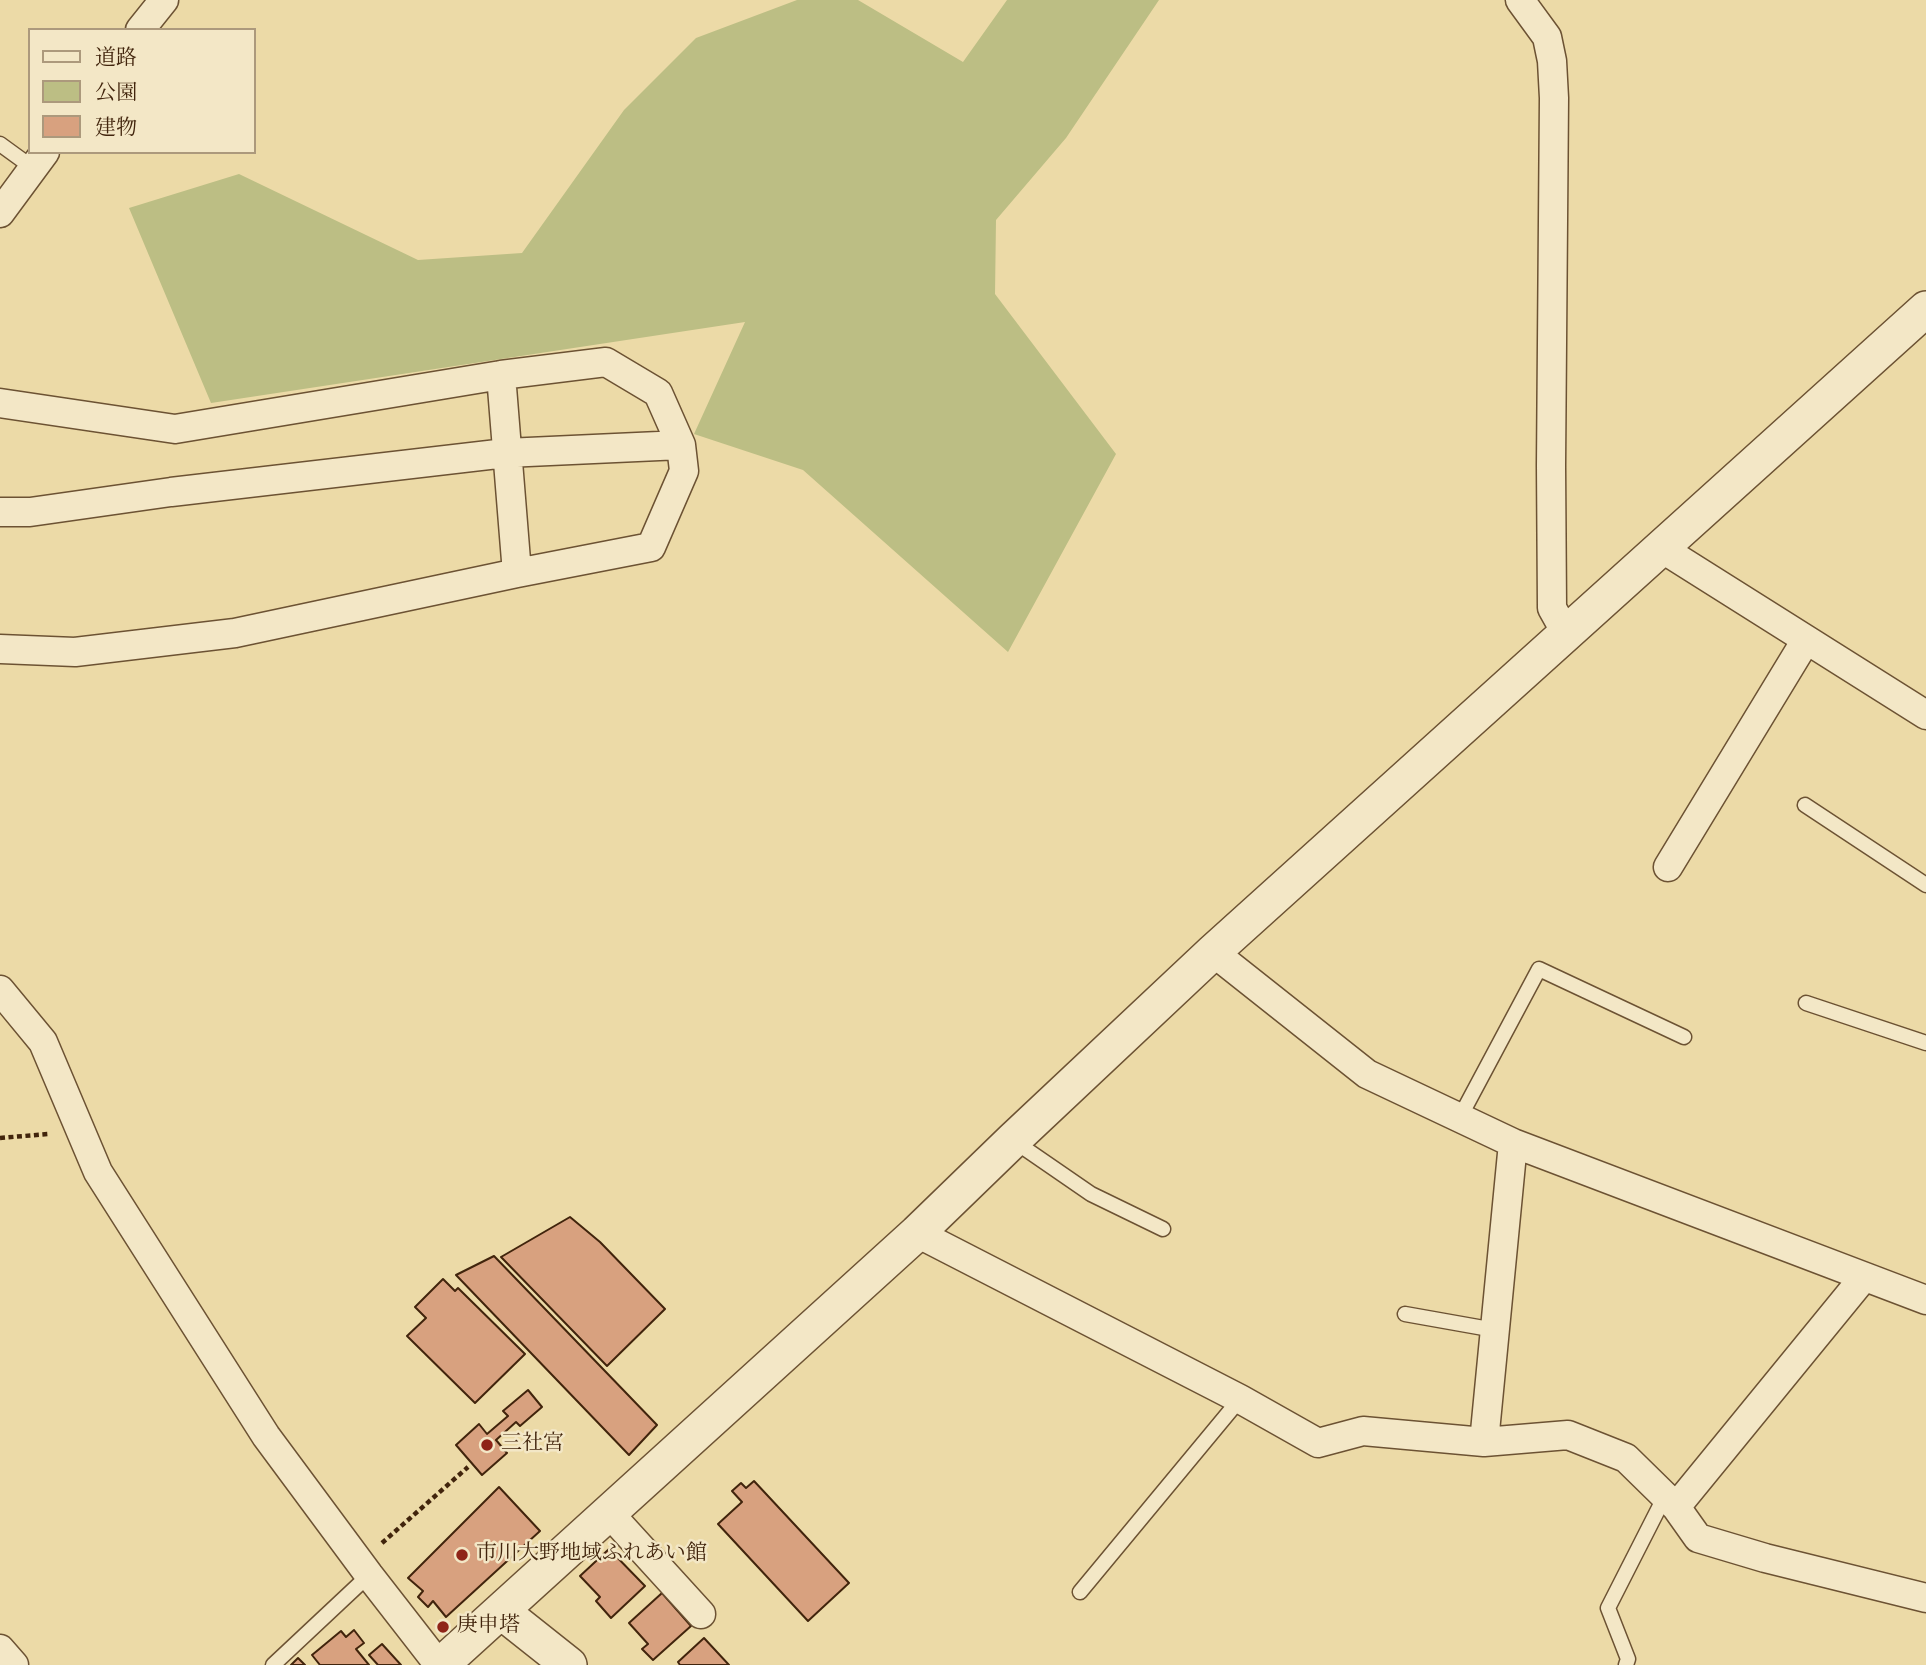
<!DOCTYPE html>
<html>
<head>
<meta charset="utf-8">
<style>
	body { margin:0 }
	#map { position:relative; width:1926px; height:1665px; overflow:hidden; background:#ecdaa7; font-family:Vollkorn,"Noto Serif JP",serif }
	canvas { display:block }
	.legend { position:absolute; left:28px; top:28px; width:228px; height:126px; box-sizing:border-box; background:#f3e7c6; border:2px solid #ac997c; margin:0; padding:9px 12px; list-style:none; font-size:21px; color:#41240c }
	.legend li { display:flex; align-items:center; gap:14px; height:35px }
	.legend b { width:35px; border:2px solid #ac997c }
</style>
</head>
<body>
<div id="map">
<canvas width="1926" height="1665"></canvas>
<ul class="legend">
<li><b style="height:9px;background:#f3e7c6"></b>道路</li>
<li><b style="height:19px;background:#bcbe84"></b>公園</li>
<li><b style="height:19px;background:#d8a17f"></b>建物</li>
</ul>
</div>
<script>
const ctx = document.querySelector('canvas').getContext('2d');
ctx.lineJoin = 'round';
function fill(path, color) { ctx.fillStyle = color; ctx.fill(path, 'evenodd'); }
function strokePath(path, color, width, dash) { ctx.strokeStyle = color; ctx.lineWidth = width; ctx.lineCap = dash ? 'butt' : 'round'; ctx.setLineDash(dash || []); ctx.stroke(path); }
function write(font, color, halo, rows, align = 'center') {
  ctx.font = font + ' Vollkorn,"Noto Serif JP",serif'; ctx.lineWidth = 5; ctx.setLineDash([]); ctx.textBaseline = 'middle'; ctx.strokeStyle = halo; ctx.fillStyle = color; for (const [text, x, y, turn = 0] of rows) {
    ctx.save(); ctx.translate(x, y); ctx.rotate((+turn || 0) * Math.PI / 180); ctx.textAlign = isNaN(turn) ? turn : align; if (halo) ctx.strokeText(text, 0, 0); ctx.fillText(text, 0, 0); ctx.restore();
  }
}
const green = new Path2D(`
	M 797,0 L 858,0 L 963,62 L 1007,0 L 1159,0 L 1066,138 L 996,220 L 995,294 L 1116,454 L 1008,652 L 803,470 L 694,434 L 745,322 L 211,403 L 129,208 L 239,174 L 418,260 L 522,253 L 624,110 L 696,38 Z`);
const building = new Path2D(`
	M 570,1217 L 600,1242 L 665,1309 L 607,1366 L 501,1257 Z
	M 494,1256 L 657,1425 L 629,1455 L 456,1275 Z
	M 443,1279 L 455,1291 L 458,1288 L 525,1354 L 475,1403 L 407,1336 L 426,1318 L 415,1307 Z
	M 528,1390 L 542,1407 L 520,1426 L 516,1422 L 496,1440 L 507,1453 L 482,1475 L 456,1445 L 479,1424 L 487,1434 L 508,1416 L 503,1411 Z
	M 754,1481 L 849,1583 L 808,1621 L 718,1524 L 742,1502 L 732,1491 L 741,1483 L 746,1488 Z
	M 499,1487 L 540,1531 L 446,1617 L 433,1601 L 428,1607 L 418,1597 L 423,1591 L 408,1578 Z
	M 609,1549 L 645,1586 L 611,1618 L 596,1601 L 600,1597 L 580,1576 Z
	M 662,1593 L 691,1626 L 653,1660 L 642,1649 L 648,1644 L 629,1623 Z
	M 354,1630 L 364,1643 L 356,1649 L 369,1665 L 320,1665 L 312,1655 L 341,1631 L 346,1637 Z
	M 704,1638 L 729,1665 L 680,1665 L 678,1662 Z
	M 382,1644 L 401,1665 L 378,1665 L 369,1655 Z
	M 298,1658 L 305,1665 L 291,1665 Z`);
const path = new Path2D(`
	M 0,1138 L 48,1134
	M 382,1543 L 468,1467`);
const service = new Path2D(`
	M 0,144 L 33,168
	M 1805,805 L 1926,885
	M 1806,1003 L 1926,1043
	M 1459,1119 L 1539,969 L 1684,1037
	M 1014,1141 L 1091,1194 L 1163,1229
	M 1405,1314 L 1495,1330
	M 1080,1592 L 1240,1399
	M 273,1665 L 369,1575
	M 1626,1665 L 1628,1659 L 1608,1608 L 1665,1496`);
const minor = new Path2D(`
	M 1520,0 L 1547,37 L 1552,61 L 1554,98 L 1551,465 L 1552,608 L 1566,633
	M 140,30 L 164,0
	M 0,213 L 45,152
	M 501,375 L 517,573
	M 0,403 L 175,429 L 501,375 L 606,362 L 658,393 L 681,445 L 684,471 L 651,547 L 517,573 L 235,633 L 75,652 L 0,649
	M 0,512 L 30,512 L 171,492 L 506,453 L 681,445
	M 1661,548 L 1926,715
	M 1668,867 L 1806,640
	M 1213,952 L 1367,1074 L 1513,1143 L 1926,1300
	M 0,990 L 43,1042 L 98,1172 L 266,1436 L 369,1575 L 439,1665
	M 917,1233 L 1240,1399 L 1318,1443 L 1363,1431 L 1484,1442 L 1568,1435 L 1626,1458 L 1676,1507 L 1698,1538 L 1765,1558 L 1926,1598
	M 1484,1442 L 1513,1143
	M 1676,1507 L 1864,1277
	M 609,1513 L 701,1614
	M 0,1649 L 14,1665`);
const tertiary = new Path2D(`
	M 501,1611 L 569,1665
	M 441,1665 L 917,1233 L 1013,1140 L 1213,952 L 1926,309`);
const markers = [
	[487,1445,7,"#8f2418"],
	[462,1555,7,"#8f2418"],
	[443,1627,7,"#8f2418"]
];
const poiNames = [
	["三社宮",501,1445],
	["市川大野地域ふれあい館",476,1555],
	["庚申塔",457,1627]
];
fill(green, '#bcbe84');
fill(building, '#d8a17f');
strokePath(building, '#41240c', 2);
strokePath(service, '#6c5233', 17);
strokePath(minor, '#6c5233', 31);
strokePath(tertiary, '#6c5233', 38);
strokePath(path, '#41240c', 4.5, [5, 3.5]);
strokePath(service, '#f3e7c6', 14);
strokePath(minor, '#f3e7c6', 28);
strokePath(tertiary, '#f3e7c6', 35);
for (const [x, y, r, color] of markers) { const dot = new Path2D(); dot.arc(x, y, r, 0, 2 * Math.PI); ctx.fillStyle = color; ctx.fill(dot); strokePath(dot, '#f3e7c6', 2.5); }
write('21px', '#41240c', '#f3e7c6', poiNames, 'left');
</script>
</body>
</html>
